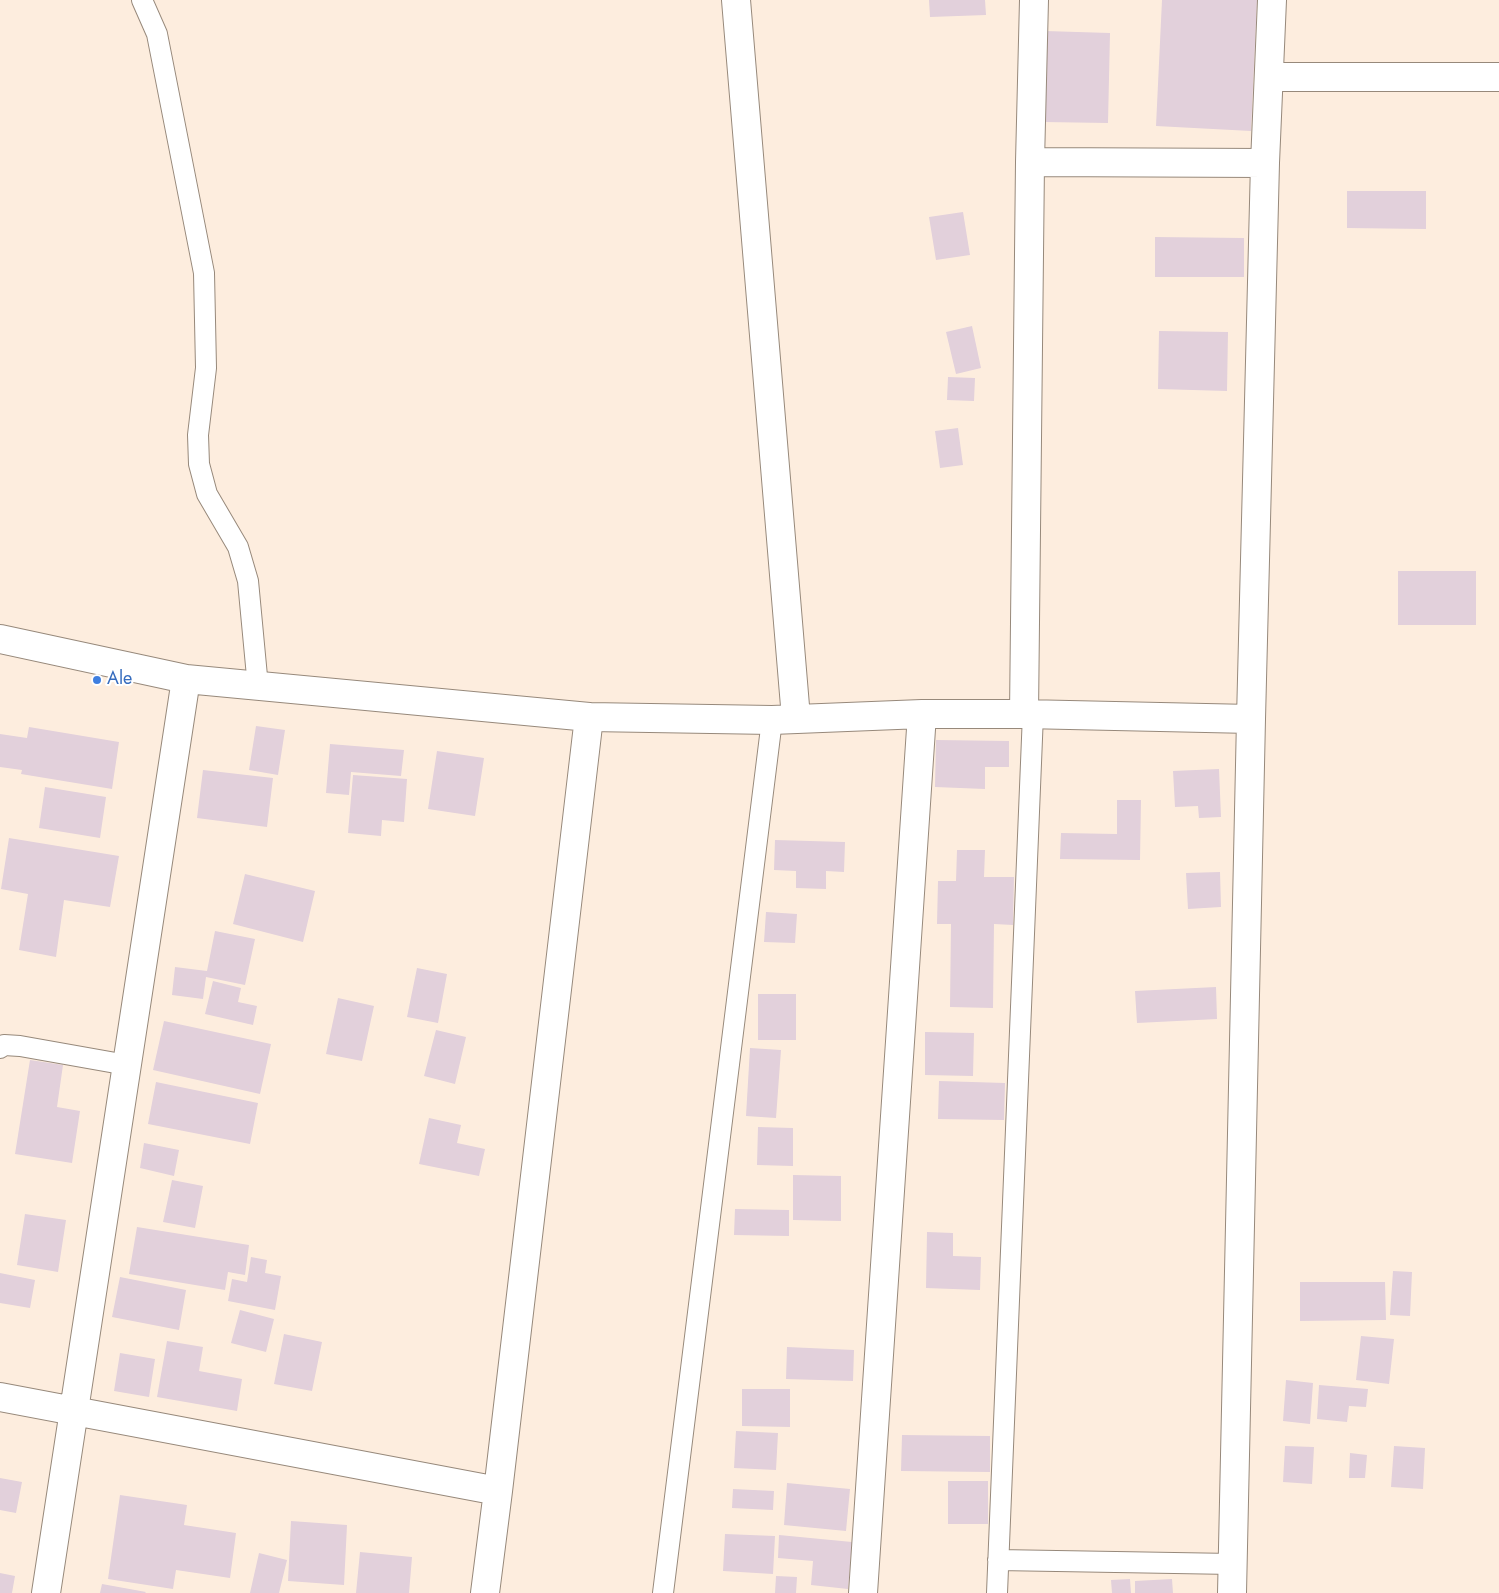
<!DOCTYPE html>
<html>
<head>
<meta charset="utf-8">
<style>
	body { margin:0 }
	canvas { display:block; background:#fdedde }
</style>
</head>
<body>
<canvas width="1499" height="1593"></canvas>
<script>
const ctx = document.querySelector('canvas').getContext('2d');
ctx.lineJoin = 'round';
function fill(path, color) { ctx.fillStyle = color; ctx.fill(path, 'evenodd'); }
function strokePath(path, color, width, dash) { ctx.strokeStyle = color; ctx.lineWidth = width; ctx.lineCap = dash ? 'butt' : 'round'; ctx.setLineDash(dash || []); ctx.stroke(path); }
function write(font, color, halo, rows, align = 'center') {
  ctx.font = font + ' Jost,sans-serif'; ctx.lineWidth = 4; ctx.setLineDash([]); ctx.textBaseline = 'middle'; ctx.strokeStyle = halo; ctx.fillStyle = color; for (const [text, x, y, turn = 0] of rows) {
    ctx.save(); ctx.translate(x, y); ctx.rotate((+turn || 0) * Math.PI / 180); ctx.textAlign = isNaN(turn) ? turn : align; if (halo) ctx.strokeText(text, 0, 0); ctx.fillText(text, 0, 0); ctx.restore();
  }
}
const building = new Path2D(`
	M 929,0 L 985,0 L 986,15 L 930,17 Z
	M 1162,0 L 1257,0 L 1251,131 L 1156,126 Z
	M 1045,31 L 1110,33 L 1108,123 L 1043,122 Z
	M 1347,191 L 1426,191 L 1426,229 L 1347,228 Z
	M 963,212 L 970,255 L 936,260 L 929,217 Z
	M 1155,237 L 1244,238 L 1244,277 L 1155,277 Z
	M 972,326 L 981,368 L 956,374 L 946,332 Z
	M 1159,331 L 1228,332 L 1227,391 L 1158,389 Z
	M 948,377 L 975,378 L 974,401 L 947,400 Z
	M 958,428 L 963,465 L 940,468 L 935,431 Z
	M 1398,571 L 1476,571 L 1476,625 L 1398,625 Z
	M 256,726 L 285,730 L 278,775 L 249,770 Z
	M 29,727 L 119,742 L 112,789 L 21,774 L 22,770 L 0,767 L 0,734 L 27,738 Z
	M 936,740 L 1009,741 L 1009,767 L 985,767 L 985,789 L 935,787 Z
	M 330,744 L 404,750 L 401,776 L 351,772 L 349,795 L 326,793 Z
	M 437,751 L 484,758 L 475,816 L 428,809 Z
	M 1219,769 L 1221,817 L 1199,818 L 1198,806 L 1175,807 L 1173,771 Z
	M 203,770 L 273,778 L 267,827 L 197,818 Z
	M 353,775 L 407,779 L 404,822 L 382,820 L 381,836 L 348,833 Z
	M 45,787 L 106,797 L 100,838 L 39,828 Z
	M 1117,800 L 1141,800 L 1140,860 L 1060,859 L 1061,833 L 1117,834 Z
	M 9,838 L 119,856 L 110,907 L 64,900 L 56,957 L 19,950 L 28,894 L 1,889 Z
	M 775,840 L 845,842 L 844,872 L 826,871 L 826,889 L 796,888 L 796,871 L 774,870 Z
	M 957,850 L 985,850 L 984,877 L 1014,877 L 1013,925 L 994,924 L 993,1008 L 950,1007 L 951,924 L 937,924 L 938,881 L 956,881 Z
	M 1220,872 L 1221,907 L 1188,909 L 1186,873 Z
	M 245,874 L 315,891 L 303,942 L 233,924 Z
	M 766,912 L 797,914 L 795,943 L 764,942 Z
	M 215,931 L 255,939 L 245,985 L 206,977 L 203,999 L 172,995 L 175,967 L 207,971 Z
	M 417,968 L 447,974 L 438,1023 L 407,1017 Z
	M 213,981 L 241,988 L 238,1002 L 257,1006 L 253,1025 L 205,1014 Z
	M 1216,987 L 1217,1019 L 1137,1023 L 1135,991 Z
	M 758,994 L 796,994 L 796,1040 L 758,1040 Z
	M 338,998 L 374,1006 L 362,1061 L 326,1054 Z
	M 164,1021 L 271,1044 L 260,1094 L 153,1070 Z
	M 436,1030 L 466,1037 L 455,1084 L 424,1076 Z
	M 925,1032 L 974,1033 L 973,1076 L 925,1075 Z
	M 750,1048 L 781,1050 L 776,1118 L 746,1116 Z
	M 30,1060 L 63,1065 L 57,1107 L 80,1111 L 72,1163 L 15,1154 Z
	M 939,1081 L 1005,1083 L 1004,1120 L 938,1119 Z
	M 156,1082 L 258,1103 L 250,1144 L 148,1124 Z
	M 429,1118 L 461,1125 L 457,1143 L 485,1149 L 479,1176 L 419,1164 Z
	M 758,1127 L 793,1128 L 793,1166 L 757,1165 Z
	M 144,1143 L 179,1150 L 174,1176 L 140,1168 Z
	M 793,1175 L 841,1176 L 841,1221 L 793,1220 Z
	M 172,1180 L 203,1186 L 195,1228 L 163,1222 Z
	M 735,1209 L 789,1210 L 789,1236 L 734,1235 Z
	M 25,1214 L 66,1220 L 58,1272 L 17,1265 Z
	M 137,1227 L 249,1245 L 245,1275 L 228,1272 L 225,1290 L 129,1274 Z
	M 927,1232 L 953,1233 L 953,1256 L 981,1257 L 980,1290 L 926,1288 Z
	M 251,1257 L 267,1260 L 265,1273 L 281,1276 L 275,1310 L 228,1301 L 232,1279 L 247,1282 Z
	M 1393,1271 L 1412,1272 L 1410,1316 L 1390,1315 Z
	M 0,1273 L 35,1280 L 30,1308 L 0,1303 Z
	M 120,1277 L 186,1290 L 179,1330 L 112,1317 Z
	M 1300,1282 L 1385,1282 L 1386,1320 L 1300,1321 Z
	M 240,1310 L 274,1319 L 266,1352 L 231,1343 Z
	M 284,1334 L 322,1342 L 312,1391 L 274,1384 Z
	M 1361,1336 L 1394,1339 L 1389,1384 L 1356,1380 Z
	M 167,1341 L 203,1347 L 199,1371 L 242,1379 L 237,1411 L 157,1397 Z
	M 787,1347 L 854,1350 L 853,1381 L 786,1379 Z
	M 120,1353 L 155,1359 L 149,1397 L 114,1391 Z
	M 1286,1380 L 1313,1383 L 1310,1424 L 1283,1421 Z
	M 1319,1385 L 1368,1389 L 1366,1407 L 1349,1406 L 1347,1422 L 1317,1419 Z
	M 742,1389 L 790,1389 L 790,1427 L 742,1426 Z
	M 736,1431 L 778,1433 L 776,1470 L 734,1468 Z
	M 902,1435 L 990,1436 L 990,1472 L 901,1471 Z
	M 1285,1446 L 1314,1447 L 1312,1484 L 1283,1482 Z
	M 1394,1446 L 1425,1448 L 1423,1489 L 1391,1487 Z
	M 1350,1453 L 1367,1455 L 1365,1478 L 1349,1478 Z
	M 0,1478 L 22,1482 L 16,1513 L 0,1510 Z
	M 948,1481 L 988,1481 L 988,1524 L 948,1524 Z
	M 787,1483 L 850,1489 L 846,1531 L 784,1525 Z
	M 733,1489 L 774,1491 L 773,1510 L 732,1508 Z
	M 120,1495 L 187,1505 L 184,1525 L 236,1533 L 230,1578 L 176,1570 L 173,1589 L 108,1579 Z
	M 291,1521 L 347,1525 L 344,1585 L 288,1581 Z
	M 725,1534 L 775,1536 L 773,1574 L 723,1571 Z
	M 779,1535 L 852,1542 L 848,1589 L 811,1585 L 813,1561 L 778,1558 Z
	M 360,1552 L 412,1557 L 409,1593 L 356,1593 Z
	M 259,1553 L 287,1560 L 279,1593 L 250,1593 Z
	M 0,1573 L 15,1576 L 12,1593 L 0,1593 Z
	M 776,1576 L 797,1577 L 796,1593 L 775,1593 Z
	M 1130,1579 L 1131,1593 L 1112,1593 L 1111,1580 Z
	M 1172,1579 L 1173,1593 L 1135,1593 L 1135,1581 Z
	M 102,1584 L 146,1592 L 145,1593 L 100,1593 Z`);
const service = new Path2D(`
	M 142,0 L 157,34 L 204,273 L 206,368 L 198,435 L 199,464 L 207,494 L 238,547 L 248,581 L 258,687
	M 0,1048 L 4,1045 L 20,1046 L 127,1065
	M 998,1560 L 1233,1564
	M 663,1593 L 772,720
	M 997,1593 L 1033,714`);
const minor = new Path2D(`
	M 736,0 L 796,718
	M 1269,77 L 1499,77
	M 1030,162 L 1265,163
	M 0,639 L 186,679 L 589,717 L 772,720 L 922,714 L 1024,714 L 1251,719
	M 1024,714 L 1030,162 L 1034,0
	M 0,1397 L 498,1491
	M 46,1593 L 186,679
	M 485,1593 L 498,1491 L 589,717
	M 863,1593 L 922,714
	M 1232,1593 L 1251,719 L 1265,163 L 1272,0`);
const markers = [
	[97,680,5,"#3f7fe0"]
];
const shopNames = [
	["Ale",107,680]
];
fill(building, '#e2d0db');
strokePath(service, '#97897b', 22);
strokePath(minor, '#97897b', 30);
strokePath(service, '#fff', 20);
strokePath(minor, '#fff', 28);
for (const [x, y, r, color] of markers) { const dot = new Path2D(); dot.arc(x, y, r, 0, 2 * Math.PI); ctx.fillStyle = color; ctx.fill(dot); strokePath(dot, '#fff', 2); }
write('18px', '#366cbe', '#fff', shopNames, 'left');
</script>
</body>
</html>
